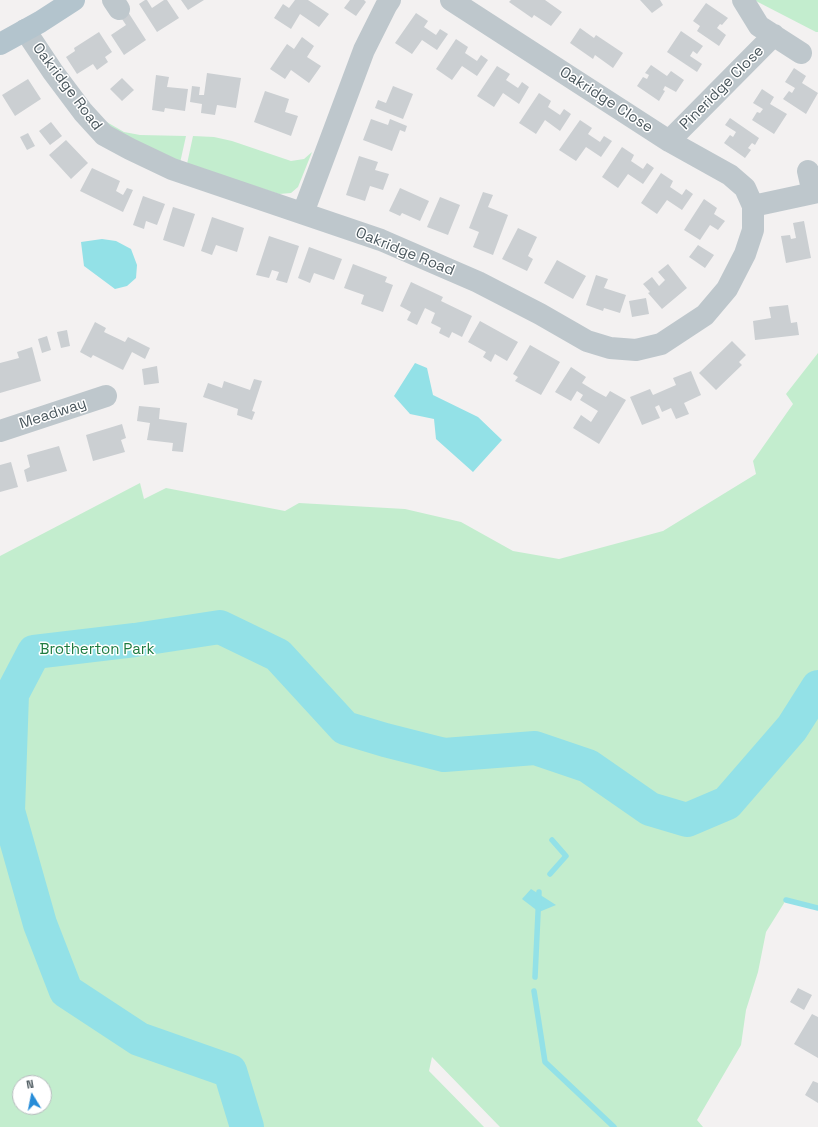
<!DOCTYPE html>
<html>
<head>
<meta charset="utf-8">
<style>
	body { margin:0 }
	#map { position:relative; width:818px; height:1127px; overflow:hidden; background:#f3f1f1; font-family:"Space Grotesk",sans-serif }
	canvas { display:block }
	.north { position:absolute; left:12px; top:1075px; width:40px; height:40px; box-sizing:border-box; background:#fff; border:1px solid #b7bcbe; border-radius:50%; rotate:350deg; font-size:11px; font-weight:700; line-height:16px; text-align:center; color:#4a575d }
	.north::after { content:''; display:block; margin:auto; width:14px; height:18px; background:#268cd8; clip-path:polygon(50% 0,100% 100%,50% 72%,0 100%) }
</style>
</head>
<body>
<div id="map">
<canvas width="818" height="1127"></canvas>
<div class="north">N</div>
</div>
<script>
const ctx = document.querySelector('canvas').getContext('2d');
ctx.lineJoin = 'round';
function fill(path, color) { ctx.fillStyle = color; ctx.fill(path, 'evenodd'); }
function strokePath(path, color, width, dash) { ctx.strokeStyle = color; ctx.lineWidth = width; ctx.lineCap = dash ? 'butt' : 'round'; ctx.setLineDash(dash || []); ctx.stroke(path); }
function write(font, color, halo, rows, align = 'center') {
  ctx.font = font + ' "Space Grotesk",sans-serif'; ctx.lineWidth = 3; ctx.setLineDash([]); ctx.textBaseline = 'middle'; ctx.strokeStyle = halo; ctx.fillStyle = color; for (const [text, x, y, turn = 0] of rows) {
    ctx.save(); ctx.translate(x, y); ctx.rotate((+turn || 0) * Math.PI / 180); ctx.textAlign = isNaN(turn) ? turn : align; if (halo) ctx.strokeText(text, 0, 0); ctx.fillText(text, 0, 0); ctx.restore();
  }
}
const green = new Path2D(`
	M 754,0 L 818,0 L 818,32 L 816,32 Z
	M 98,117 L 124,132 L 140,135 L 186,136 L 180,163 L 116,133 Z
	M 193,136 L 214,137 L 232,141 L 291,161 L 304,159 L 312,152 L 298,187 L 291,193 L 279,194 L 187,164 Z
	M 818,353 L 818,908 L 786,900 L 766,932 L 758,972 L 746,1010 L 741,1045 L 697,1120 L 703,1127 L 500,1127 L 432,1057 L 429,1071 L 484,1127 L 0,1127 L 0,556 L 140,483 L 144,499 L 166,488 L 285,511 L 299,503 L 405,509 L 461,522 L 513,551 L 559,559 L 663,531 L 756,474 L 753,461 L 793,404 L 786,394 ZM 20,1083 L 44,1083 L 44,1107 L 20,1107 Z`);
const water = new Path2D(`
	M 102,239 L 116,241 L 131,249 L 137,265 L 136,278 L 127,286 L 115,289 L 84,266 L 81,242 Z
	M 415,363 L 427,368 L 433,395 L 478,417 L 502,440 L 473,472 L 436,439 L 434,419 L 410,414 L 394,396 Z
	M 531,889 L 556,905 L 539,912 L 522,899 Z`);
const stream = new Path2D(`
	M 550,874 L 566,856 L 552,840
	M 786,900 L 818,908
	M 535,977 L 539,892
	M 534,991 L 545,1062 L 614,1127`);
const river = new Path2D(`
	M 247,1127 L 230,1071 L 139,1039 L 66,991 L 40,924 L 8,811 L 12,694 L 34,652 L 135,640 L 220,627 L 278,655 L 345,728 L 385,740 L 444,755 L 535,748 L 588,766 L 650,809 L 687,820 L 727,803 L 792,728 L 818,687`);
const building = new Path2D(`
	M 145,0 L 147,0 L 152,8 L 164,0 L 167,0 L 179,18 L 157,32 L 139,4 Z
	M 181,0 L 204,0 L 188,10 Z
	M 295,0 L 308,0 L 329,14 L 319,27 L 300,14 L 291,29 L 274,18 L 283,4 L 289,8 Z
	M 350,0 L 364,0 L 366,2 L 356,16 L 344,8 Z
	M 511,0 L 545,0 L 562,12 L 551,26 L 534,15 L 532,18 L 509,2 Z
	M 640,0 L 660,0 L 663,5 L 652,13 Z
	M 706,3 L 728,18 L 722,25 L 720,24 L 717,28 L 726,35 L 719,46 L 697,31 L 700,26 L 693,21 Z
	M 128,12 L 146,40 L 124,55 L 111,35 L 126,25 L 120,16 Z
	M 416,13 L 428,21 L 424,27 L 436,35 L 440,29 L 448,34 L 437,50 L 422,40 L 412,54 L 395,43 Z
	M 580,28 L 594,38 L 596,35 L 623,53 L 613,68 L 595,55 L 593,59 L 570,43 Z
	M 681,31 L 703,46 L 697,54 L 693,51 L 690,56 L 702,64 L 697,72 L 667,52 Z
	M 99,32 L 112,52 L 105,57 L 108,62 L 97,70 L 93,64 L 77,74 L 66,57 L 75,51 L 74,48 Z
	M 302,37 L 314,46 L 307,57 L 321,66 L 309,83 L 291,70 L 285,79 L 270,69 L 287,44 L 294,49 Z
	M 456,39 L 468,47 L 465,53 L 477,61 L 481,55 L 488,60 L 477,76 L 462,66 L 452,80 L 436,69 Z
	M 651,65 L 667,76 L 671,71 L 684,80 L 676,92 L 665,86 L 663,90 L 665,91 L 659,101 L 637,86 L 643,77 L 647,79 L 649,75 L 645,73 Z
	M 497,66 L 510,74 L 506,80 L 518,88 L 522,82 L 529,87 L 519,104 L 503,93 L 494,107 L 477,96 Z
	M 794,68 L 806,76 L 802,83 L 818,93 L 806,114 L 783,99 L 789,91 L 792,93 L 795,88 L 785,82 Z
	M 207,73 L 241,78 L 236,108 L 217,105 L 215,115 L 201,113 L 202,104 L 190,102 L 192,86 L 200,87 L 199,95 L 204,95 Z
	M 156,75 L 169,77 L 167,87 L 188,89 L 185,111 L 165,108 L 164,112 L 152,110 Z
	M 122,78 L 134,90 L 122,101 L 110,89 Z
	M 28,79 L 41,99 L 15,116 L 2,95 Z
	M 393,86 L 413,94 L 403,119 L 375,108 L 378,100 L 386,103 Z
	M 762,89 L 774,97 L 770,104 L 787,114 L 774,134 L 752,120 L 757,112 L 760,113 L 763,109 L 753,103 Z
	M 265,91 L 289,99 L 285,112 L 298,116 L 291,136 L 254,122 Z
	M 539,93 L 551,101 L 548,107 L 560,115 L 564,109 L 571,114 L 560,131 L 545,120 L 536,134 L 519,123 Z
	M 730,118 L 759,138 L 755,145 L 752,143 L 748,148 L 751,150 L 745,158 L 724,143 L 730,135 L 733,137 L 736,132 L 725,125 Z
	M 371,119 L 388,125 L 390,119 L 407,126 L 405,132 L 400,130 L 392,151 L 363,140 Z
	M 580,120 L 592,128 L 588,134 L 600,142 L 604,136 L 612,141 L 601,157 L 586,147 L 576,161 L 559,150 Z
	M 51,122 L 62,136 L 50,145 L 39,131 Z
	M 28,133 L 35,146 L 27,150 L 20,137 Z
	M 66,140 L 88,163 L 71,179 L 49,155 Z
	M 622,147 L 634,155 L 631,161 L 643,169 L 647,163 L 654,168 L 643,184 L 628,174 L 618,188 L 602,177 Z
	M 359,156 L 378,162 L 375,170 L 389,174 L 383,190 L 370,186 L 365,201 L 346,195 Z
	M 92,168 L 120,181 L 116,191 L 123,195 L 127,188 L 133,190 L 123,212 L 80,191 Z
	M 661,173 L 673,181 L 670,187 L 682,195 L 686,189 L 693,194 L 682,210 L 667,200 L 657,214 L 641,203 Z
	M 400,188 L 429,201 L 420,221 L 402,213 L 400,216 L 389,211 Z
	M 483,192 L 493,195 L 488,207 L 508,215 L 493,255 L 473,247 L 479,232 L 469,228 Z
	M 143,196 L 165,204 L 157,225 L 146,221 L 144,229 L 133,225 Z
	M 440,197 L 460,205 L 448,235 L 427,227 Z
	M 704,199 L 717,208 L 714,214 L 725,221 L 718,230 L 710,225 L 700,240 L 684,230 Z
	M 173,207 L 195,214 L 184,247 L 163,240 Z
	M 212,217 L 244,228 L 237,252 L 216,245 L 212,255 L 201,251 Z
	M 804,221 L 811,258 L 786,263 L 781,236 L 790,235 L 791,239 L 796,238 L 793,223 Z
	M 518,228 L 537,237 L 528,256 L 533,259 L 527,271 L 502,259 Z
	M 269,236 L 299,246 L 287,283 L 276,280 L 279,272 L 272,270 L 269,278 L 256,275 Z
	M 698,245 L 714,255 L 705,268 L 689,257 Z
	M 309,247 L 342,259 L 334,280 L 314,273 L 310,283 L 298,278 Z
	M 557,260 L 586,276 L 573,299 L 544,283 Z
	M 353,264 L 387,277 L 385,282 L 393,285 L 383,312 L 361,304 L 364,295 L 344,288 Z
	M 668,264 L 687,288 L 662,309 L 648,293 L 650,292 L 643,284 L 652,277 L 659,286 L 665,280 L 658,272 Z
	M 596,275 L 608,279 L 604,288 L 626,295 L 620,313 L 604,308 L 603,311 L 586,305 Z
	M 411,282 L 443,297 L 441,301 L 472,316 L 462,337 L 452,332 L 449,338 L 439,333 L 441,328 L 431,323 L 435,313 L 425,308 L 417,325 L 407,320 L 411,312 L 400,306 Z
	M 646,298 L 649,314 L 632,317 L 629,301 Z
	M 788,305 L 791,323 L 797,322 L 799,335 L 755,340 L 753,321 L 771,318 L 769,307 Z
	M 480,321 L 518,342 L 507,361 L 495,354 L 491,362 L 483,357 L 486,352 L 468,342 Z
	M 95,322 L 106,328 L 104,332 L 125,342 L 128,337 L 150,348 L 145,359 L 132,352 L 123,370 L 93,355 L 91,358 L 80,352 Z
	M 67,330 L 70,346 L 61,348 L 57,332 Z
	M 47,336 L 51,350 L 42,353 L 38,339 Z
	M 732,341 L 746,355 L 739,362 L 742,365 L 716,390 L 699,373 Z
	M 530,345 L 560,362 L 541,395 L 515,381 L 518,377 L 513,374 Z
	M 32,347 L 41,381 L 0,393 L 0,363 L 19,358 L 17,352 Z
	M 157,366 L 159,383 L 144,385 L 142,369 Z
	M 571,367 L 586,377 L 582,383 L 595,391 L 606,397 L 610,391 L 626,400 L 599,444 L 573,428 L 581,415 L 591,422 L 598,411 L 580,400 L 583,395 L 577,391 L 571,401 L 555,392 Z
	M 691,371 L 701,395 L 684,403 L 689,414 L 676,419 L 671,408 L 662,412 L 659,405 L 655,407 L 660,418 L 642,425 L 630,397 L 650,389 L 653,395 L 676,385 L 673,378 Z
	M 254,379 L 262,381 L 252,411 L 255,412 L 252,420 L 237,415 L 238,409 L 203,397 L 208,383 L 222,388 L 224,381 L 250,390 Z
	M 139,406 L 160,408 L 159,419 L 187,423 L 183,452 L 172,451 L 173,443 L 147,440 L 150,423 L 137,421 Z
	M 122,424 L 126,438 L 121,440 L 125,452 L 93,461 L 86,435 Z
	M 59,446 L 67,471 L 27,482 L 24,470 L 30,467 L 27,455 Z
	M 11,462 L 18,487 L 0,492 L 0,465 Z
	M 798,988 L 812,995 L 804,1010 L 790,1002 Z
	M 812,1014 L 818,1017 L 818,1058 L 794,1044 Z
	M 813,1081 L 818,1083 L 818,1103 L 805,1095 Z`);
const minor = new Path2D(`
	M 113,0 L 119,9
	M 743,0 L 759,26 L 801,53
	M 25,30 L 53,72 L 83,112 L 104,135 L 130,149 L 172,169 L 381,240 L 478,282 L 540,314 L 587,341 L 610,348 L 636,350 L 661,344 L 705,315 L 727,289 L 745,254 L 753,230 L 753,206 L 745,188 L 730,175 L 669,141 L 451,0
	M 669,141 L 774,35
	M 808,171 L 813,193
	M 753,206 L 818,192
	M 303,213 L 364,50 L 386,6 L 390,0
	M 0,431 L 106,396`);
const major = new Path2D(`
	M 0,44 L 40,22 L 74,0`);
const streetNames = [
	["Oakridge Road",67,87,53],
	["Pineridge Close",722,88,-45],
	["Oakridge Close",606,100,33],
	["Oakridge Road",405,252,22],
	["Meadway",53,414,-18]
];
const parkNames = [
	["Brotherton Park",97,650]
];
fill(green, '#c3edce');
fill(water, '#93e1e7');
strokePath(stream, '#93e1e7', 5.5);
strokePath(river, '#93e1e7', 34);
fill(building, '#cbcfd2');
strokePath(minor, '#bec7cc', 22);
strokePath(major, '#b3c4cd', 22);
write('15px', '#4a575d', '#fff', streetNames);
write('15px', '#1e7b40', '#fff', parkNames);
</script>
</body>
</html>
